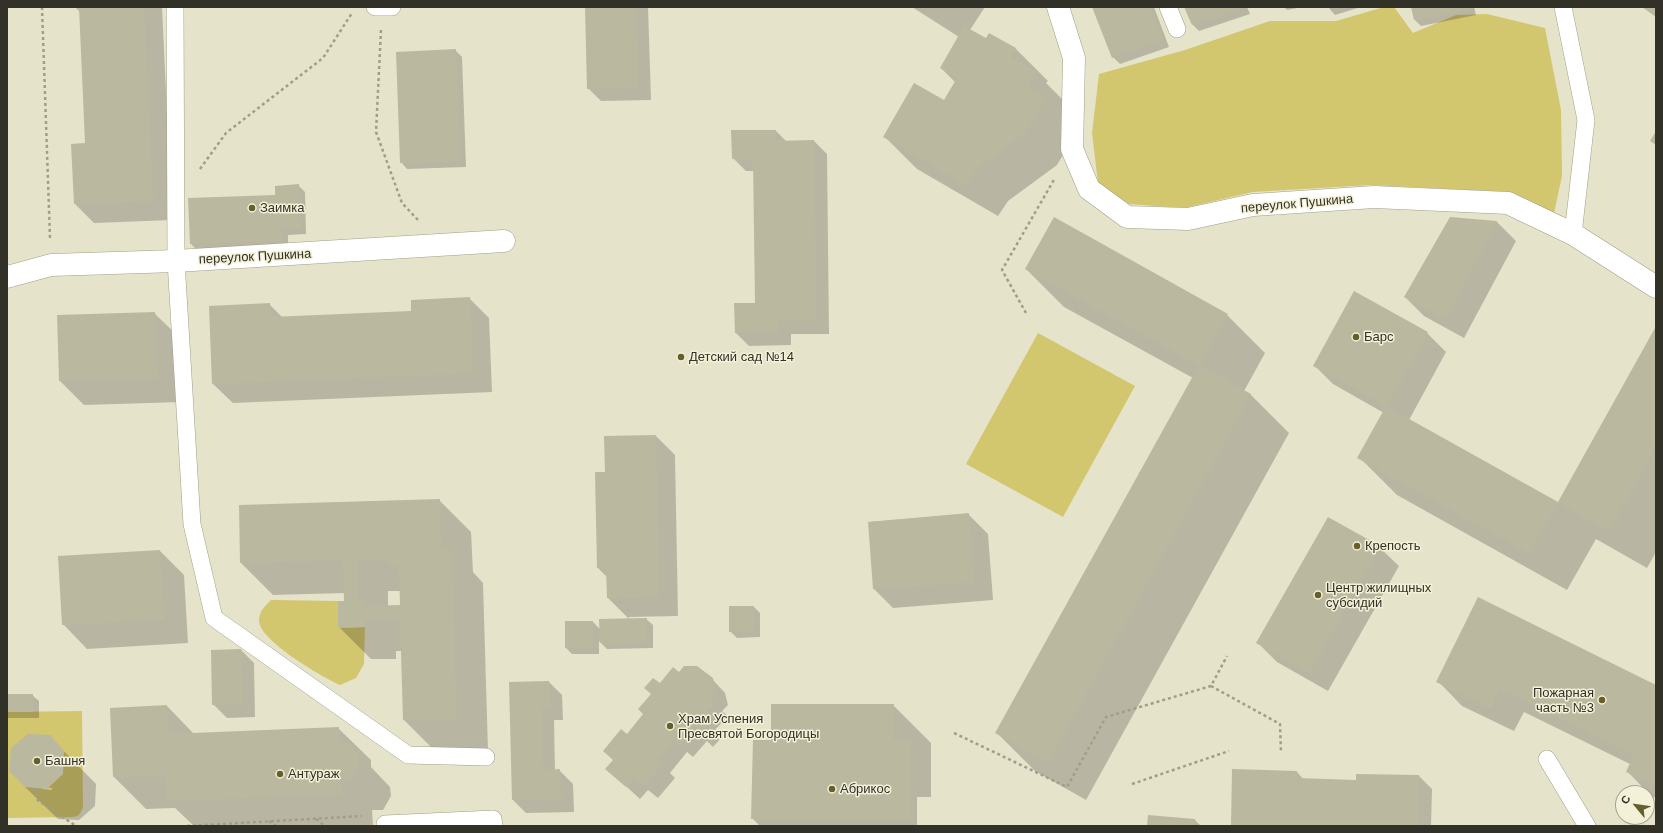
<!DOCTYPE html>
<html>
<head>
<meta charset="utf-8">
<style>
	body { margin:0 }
	#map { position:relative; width:1663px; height:833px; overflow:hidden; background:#e6e3cb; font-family:Arial,sans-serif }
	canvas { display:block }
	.frame { position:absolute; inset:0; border:8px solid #323127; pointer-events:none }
	.north { position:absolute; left:1615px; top:785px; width:40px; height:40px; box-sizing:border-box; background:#f3f1d8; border:1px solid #a6a491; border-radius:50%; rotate:299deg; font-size:11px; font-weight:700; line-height:16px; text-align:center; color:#323127 }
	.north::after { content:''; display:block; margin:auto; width:14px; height:18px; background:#655f2b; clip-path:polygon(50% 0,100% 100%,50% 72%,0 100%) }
</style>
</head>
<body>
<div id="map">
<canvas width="1663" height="833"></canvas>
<div class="frame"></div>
<div class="north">С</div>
</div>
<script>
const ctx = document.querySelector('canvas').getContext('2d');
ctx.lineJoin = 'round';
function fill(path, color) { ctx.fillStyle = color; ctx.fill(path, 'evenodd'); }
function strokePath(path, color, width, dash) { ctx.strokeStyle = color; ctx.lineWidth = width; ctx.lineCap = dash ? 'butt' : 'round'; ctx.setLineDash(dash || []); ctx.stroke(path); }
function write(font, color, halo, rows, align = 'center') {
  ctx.font = font + ' Arial,sans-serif'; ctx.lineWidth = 3; ctx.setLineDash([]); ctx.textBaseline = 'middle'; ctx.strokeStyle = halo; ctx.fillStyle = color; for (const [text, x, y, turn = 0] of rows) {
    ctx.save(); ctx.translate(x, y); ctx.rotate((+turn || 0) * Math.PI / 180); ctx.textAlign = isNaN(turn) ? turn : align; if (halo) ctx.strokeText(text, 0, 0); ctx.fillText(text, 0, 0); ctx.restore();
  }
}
const green = new Path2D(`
	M 1384,7 L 1394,7 L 1413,33 L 1456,15 L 1487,14 L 1545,28 L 1561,110 L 1562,176 L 1554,213 L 1510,192 L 1370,185 L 1253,192 L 1184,208 L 1129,204 L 1098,183 L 1092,133 L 1099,74 L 1185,50 L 1270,21 L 1336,21 Z
	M 1038,333 L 1135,386 L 1063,517 L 966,464 Z
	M 271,600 L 338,601 L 338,628 L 365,627 L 364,664 L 356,678 L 340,685 C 322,677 260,641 259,621 C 259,611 265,606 271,600 Z
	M 82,711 L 83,807 C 81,813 79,817 72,817 L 7,818 L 7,712 Z`);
const shadow = new Path2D(`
	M 75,7 L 162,7 L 172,220 L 94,223 L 75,204 L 72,145 L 86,144 L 80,12 Z
	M 586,7 L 648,7 L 651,100 L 601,101 L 588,88 Z
	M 912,7 L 985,7 L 970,30 L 986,39 L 989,34 L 1016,49 L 1048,81 L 1046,83 L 1067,104 L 1078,130 L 1057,165 L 1008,201 L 998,216 L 917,169 L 885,137 L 944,101 L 955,82 L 941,68 L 959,37 Z
	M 1093,7 L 1154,7 L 1169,47 L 1120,64 L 1113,57 Z
	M 1185,7 L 1247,7 L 1250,14 L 1199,31 L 1193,25 Z
	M 1284,7 L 1303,7 L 1287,10 Z
	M 1328,7 L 1361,7 L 1335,15 Z
	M 1412,7 L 1474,7 L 1476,15 L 1421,26 L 1415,20 Z
	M 1642,7 L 1656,7 L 1656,17 Z
	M 455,50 L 462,57 L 466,167 L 407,169 L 401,162 Z
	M 776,131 L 787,142 L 814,141 L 827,154 L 829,334 L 791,334 L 791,345 L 749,346 L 736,333 L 756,304 L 754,171 L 746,171 L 733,158 Z
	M 298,185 L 305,192 L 306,234 L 288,235 L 288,247 L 198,251 L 191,244 L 190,199 L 276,196 Z
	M 1450,218 L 1497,222 L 1516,241 L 1464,338 L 1424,316 L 1405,297 Z
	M 1026,269 L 1227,315 L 1265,353 L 1244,391 L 1251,395 L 1289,433 L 1086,800 L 1035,771 L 997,733 L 1193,378 L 1064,307 Z
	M 469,298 L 489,318 L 492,392 L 233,403 L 213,384 L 210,307 L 270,305 L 283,318 L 412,312 Z
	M 154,313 L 179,337 L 181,402 L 84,405 L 60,381 Z
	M 1655,329 L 1656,552 L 1647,568 L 1596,539 L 1567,590 L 1397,495 L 1359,457 L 1384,413 L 1333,384 L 1314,365 L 1427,333 L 1446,352 L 1409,420 L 1558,503 Z
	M 656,436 L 675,455 L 678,616 L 629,617 L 629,619 L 608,598 L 608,578 L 598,568 L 606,473 Z
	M 439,500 L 471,532 L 473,572 L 483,583 L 488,751 L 436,752 L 404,720 L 402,651 L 396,651 L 396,659 L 371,659 L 339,627 L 345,602 L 345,593 L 273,595 L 241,563 ZM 388,591 L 400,591 L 401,606 L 388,606 Z
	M 968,514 L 988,534 L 993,600 L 893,608 L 874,589 L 869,522 Z
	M 1379,547 L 1399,566 L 1328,691 L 1277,662 L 1258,643 Z
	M 160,551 L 184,575 L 188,643 L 87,649 L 63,624 Z
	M 754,607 L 760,613 L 760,637 L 737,638 L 730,631 Z
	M 646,619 L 653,625 L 653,648 L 607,649 L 599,641 L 599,654 L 572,654 L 566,648 L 593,622 L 600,629 Z
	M 241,650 L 254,663 L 255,717 L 227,718 L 213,704 Z
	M 679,674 L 712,679 L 725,693 L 728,705 L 722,711 L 728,716 L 714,731 L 721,738 L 713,747 L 707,741 L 693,757 L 687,752 L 670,773 L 675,778 L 658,798 L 648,790 L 640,799 L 607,769 L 614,761 L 627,736 L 644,715 L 660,685 Z
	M 1438,681 L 1656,686 L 1656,798 L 1651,796 L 1627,771 L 1630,764 L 1524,712 L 1514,731 L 1462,706 Z
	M 549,682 L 562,695 L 563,720 L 554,720 L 555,771 L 559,770 L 573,784 L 574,812 L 526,813 L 513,800 Z
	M 7,695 L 32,695 L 39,701 L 39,718 L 7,718 Z
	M 893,705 L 931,743 L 931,797 L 917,797 L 917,826 L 759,825 L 752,818 L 772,741 Z
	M 167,706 L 194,734 L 339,729 L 371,760 L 371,767 L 390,787 L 391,796 L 383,810 L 372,810 L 373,826 L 194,826 L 175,808 L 146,809 L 114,777 Z
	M 49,736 L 96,784 L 95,806 L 79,820 L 58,819 L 25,787 ZM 42,787 L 52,788 L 52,790 L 42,789 Z
	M 1233,770 L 1297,772 L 1304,780 L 1357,781 L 1419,776 L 1432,789 L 1431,826 L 1232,826 Z
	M 1149,816 L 1195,820 L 1201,826 L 1148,826 Z`);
const building = new Path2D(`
	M 79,7 L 144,7 L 153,201 L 74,204 L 71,144 L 85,143 Z
	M 585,7 L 636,7 L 638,87 L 587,89 Z
	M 1092,7 L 1151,7 L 1163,40 L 1112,58 Z
	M 1184,7 L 1244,7 L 1192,25 Z
	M 1411,7 L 1470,7 L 1471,9 L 1414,20 Z
	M 1643,7 L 1656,7 L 1656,16 Z
	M 964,26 L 986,38 L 989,33 L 1016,48 L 1011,58 L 1036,71 L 1028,86 L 1047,97 L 1025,133 L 976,169 L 966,185 L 883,137 L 914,83 L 944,100 L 957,78 L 940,68 Z
	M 456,49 L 460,161 L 400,163 L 396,52 Z
	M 731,130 L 776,130 L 776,141 L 814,140 L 816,321 L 778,321 L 778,332 L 735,333 L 734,303 L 755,303 L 753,159 L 732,159 Z
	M 1656,131 L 1656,145 L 1650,141 Z
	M 299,184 L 300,228 L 282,229 L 282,241 L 190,244 L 188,198 L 275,195 L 275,186 Z
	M 1054,217 L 1228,314 L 1199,365 L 1025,269 Z
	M 1450,217 L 1497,221 L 1445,319 L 1404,297 Z
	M 1354,291 L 1428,332 L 1386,406 L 1313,366 Z
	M 470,297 L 473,373 L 212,384 L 209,306 L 270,303 L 271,317 L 411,311 L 411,300 Z
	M 155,312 L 157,378 L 59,381 L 57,315 Z
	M 1655,328 L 1656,329 L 1656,446 L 1609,531 L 1558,502 Z
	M 1199,365 L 1251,394 L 1048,762 L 995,733 Z
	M 1386,406 L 1558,502 L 1529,553 L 1357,458 Z
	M 656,435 L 659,597 L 607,598 L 606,568 L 597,568 L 595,472 L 605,472 L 604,436 Z
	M 440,499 L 441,550 L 452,550 L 456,719 L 403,720 L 400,619 L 364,620 L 365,627 L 338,628 L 338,601 L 344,601 L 343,560 L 240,563 L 239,505 ZM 385,559 L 399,569 L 400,605 L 364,606 L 364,600 L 357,600 L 357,560 Z
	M 969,513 L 974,582 L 873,589 L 868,522 Z
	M 1328,517 L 1380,546 L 1309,673 L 1256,643 Z
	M 160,550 L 164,619 L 62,625 L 58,556 Z
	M 1478,597 L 1656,685 L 1656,787 L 1626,772 L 1634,755 L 1499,688 L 1490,708 L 1436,682 Z
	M 729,606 L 754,606 L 754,631 L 729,632 Z
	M 647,618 L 647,642 L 600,643 L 599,619 Z
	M 565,621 L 593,621 L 593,648 L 565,648 Z
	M 241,649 L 243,704 L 212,705 L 211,650 Z
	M 684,666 L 697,666 L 713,678 L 715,691 L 709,698 L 715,702 L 702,718 L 708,724 L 699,734 L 693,729 L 680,745 L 673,740 L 657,760 L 663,764 L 644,786 L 634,777 L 626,787 L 605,769 L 613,760 L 603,751 L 621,729 L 627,734 L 643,714 L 638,709 L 651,694 L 644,688 L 653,678 L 660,683 L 673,667 L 679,672 Z
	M 549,681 L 550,707 L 542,707 L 543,770 L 560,769 L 561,799 L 512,800 L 509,682 Z
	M 7,694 L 33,694 L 33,712 L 7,712 Z
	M 771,704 L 894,704 L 893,740 L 911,740 L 911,820 L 751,819 L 753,740 L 771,740 Z
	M 167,705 L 168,734 L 339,727 L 340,743 L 347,743 L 359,754 L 359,764 L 351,778 L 341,779 L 341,794 L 167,801 L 166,775 L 113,777 L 110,708 Z
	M 28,734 L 50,735 L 64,751 L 63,774 L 47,789 L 25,787 L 9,771 L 11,748 Z
	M 1232,769 L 1297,771 L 1297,778 L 1356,780 L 1356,774 L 1419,775 L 1418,826 L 1231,826 Z
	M 1148,815 L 1195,819 L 1195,826 L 1147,826 Z`);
const path = new Path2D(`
	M 42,7 L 50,238
	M 381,30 L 376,132 L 402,203 L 418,220
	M 200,169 L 226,133 L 323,58 L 352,13
	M 1026,313 L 1002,270 L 1055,178
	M 1211,686 L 1280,724 L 1281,753
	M 954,733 L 1067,787 L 1106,717 L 1211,686 L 1227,656
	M 1132,784 L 1229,751
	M 35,788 L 36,799 L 76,826
	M 316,819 L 325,826
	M 269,821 L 276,826
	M 187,826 L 362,816`);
const service = new Path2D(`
	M 175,7 L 176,261 L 192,524 L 214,618 L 408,755 L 486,757
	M 375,7 L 392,7
	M 1168,7 L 1177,29
	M 1563,7 L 1586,120 L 1573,234
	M 1547,759 L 1587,826
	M 385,824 L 493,819 L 494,826`);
const minor = new Path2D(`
	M 1058,7 L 1074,58 L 1072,149 L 1089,189 L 1127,217 L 1188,219 L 1253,205 L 1374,197 L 1508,203 L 1573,234 L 1656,287
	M 7,277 L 51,265 L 176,261 L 504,241`);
const markers = [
	[252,208,4,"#655f2b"],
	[1356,337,4,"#655f2b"],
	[681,357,4,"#655f2b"],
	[1357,546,4,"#655f2b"],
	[1318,595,4,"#655f2b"],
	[1602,700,4,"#655f2b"],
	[670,726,4,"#655f2b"],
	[37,761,4,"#655f2b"],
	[280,774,4,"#655f2b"],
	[832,789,4,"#655f2b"]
];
const streetNames = [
	["переулок Пушкина",1297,204,-5],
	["переулок Пушкина",255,257,-3]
];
const poiNames = [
	["Заимка",260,208],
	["Барс",1364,337],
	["Детский сад №14",689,357],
	["Крепость",1365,546],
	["Центр жилищных",1326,588],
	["субсидий",1326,603],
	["Пожарная",1594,693,"right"],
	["часть №3",1594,708,"right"],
	["Храм Успения",678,719],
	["Пресвятой Богородицы",678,734],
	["Башня",45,761],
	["Антураж",288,774],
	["Абрикос",840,789]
];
fill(green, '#d2c66f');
fill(shadow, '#0003');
fill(building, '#bbb8a0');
strokePath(service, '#a09e87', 18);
strokePath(minor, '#a09e87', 23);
strokePath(path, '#a09e8b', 2.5, [3, 3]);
strokePath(service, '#fff', 17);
strokePath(minor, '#fff', 22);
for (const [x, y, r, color] of markers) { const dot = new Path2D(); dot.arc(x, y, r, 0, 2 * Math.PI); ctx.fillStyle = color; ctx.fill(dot); strokePath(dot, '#f3f1d8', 1.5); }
write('13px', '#323127', '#f3f1d8', streetNames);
write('13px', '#323127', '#f3f1d8', poiNames, 'left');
</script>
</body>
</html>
